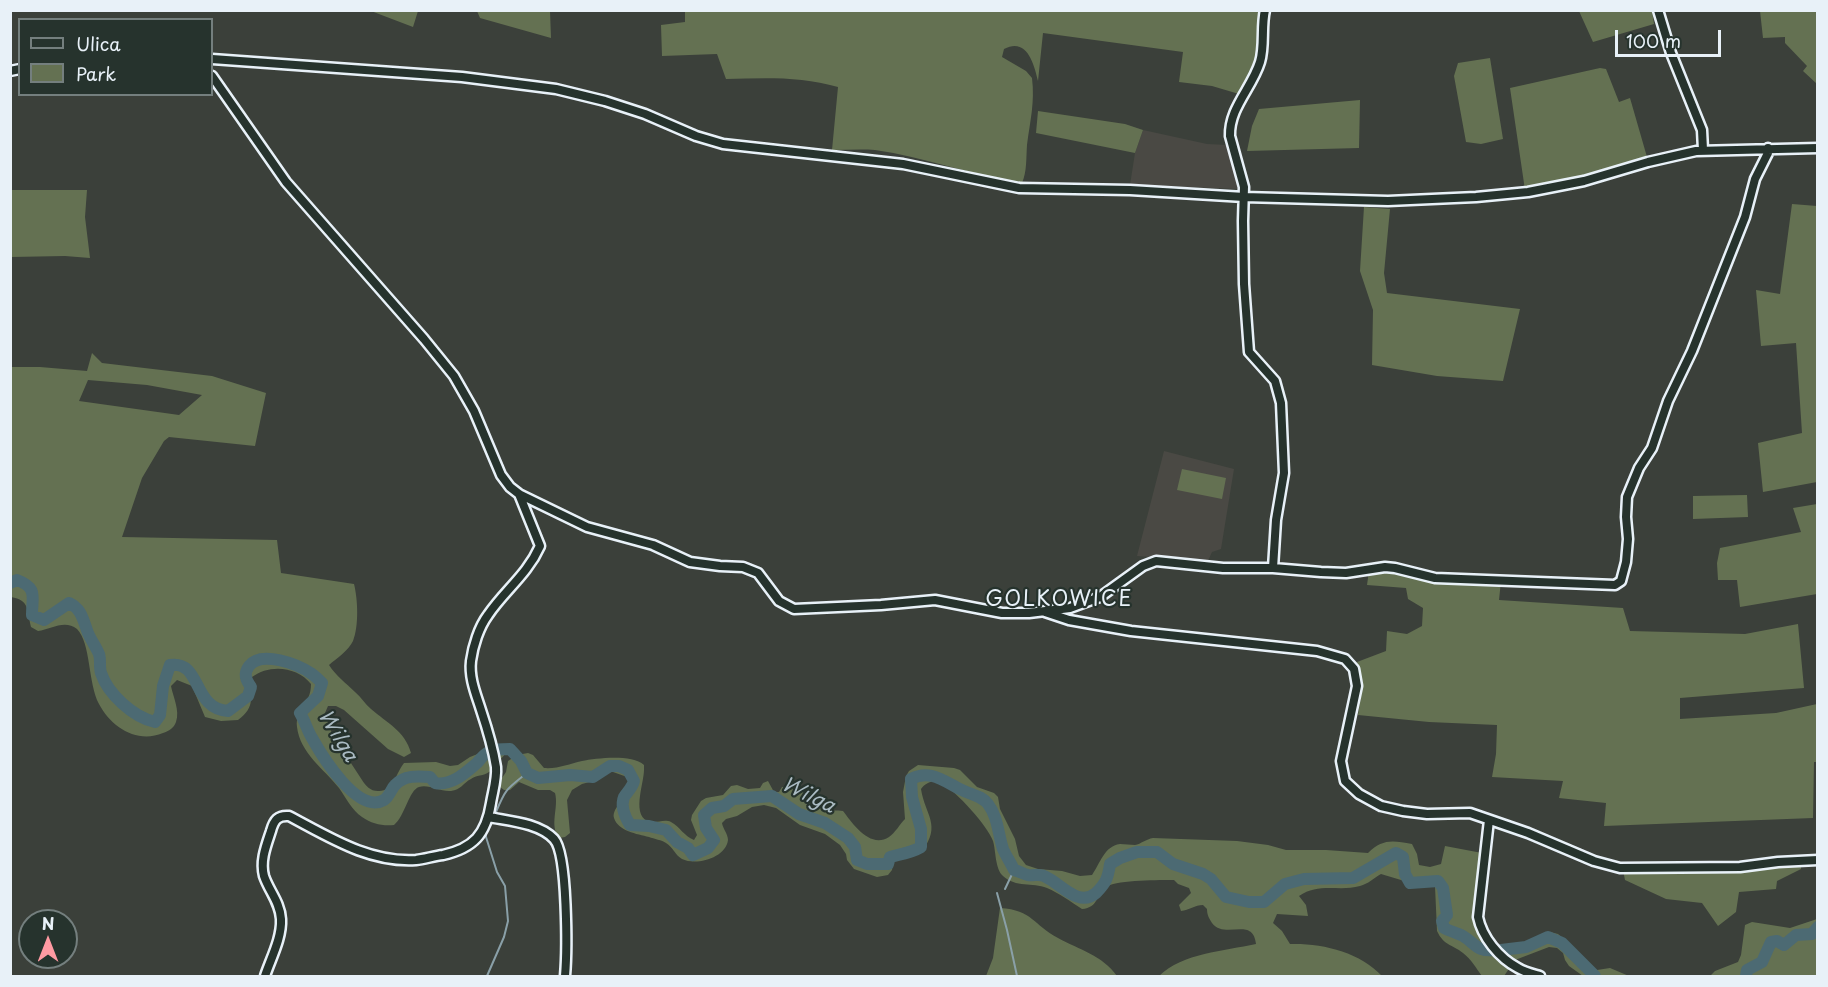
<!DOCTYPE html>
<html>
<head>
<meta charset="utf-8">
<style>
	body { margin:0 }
	#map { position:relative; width:1828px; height:987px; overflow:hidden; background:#3b403a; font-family:"Playpen Sans",sans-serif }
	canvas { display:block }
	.frame { position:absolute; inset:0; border:12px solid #e8f1f8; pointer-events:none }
	.legend { position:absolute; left:18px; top:18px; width:195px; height:78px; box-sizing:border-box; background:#26332d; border:2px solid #747f7e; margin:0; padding:8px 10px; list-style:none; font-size:18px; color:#e8f1f8 }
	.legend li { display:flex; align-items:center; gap:12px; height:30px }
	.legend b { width:30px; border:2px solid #747f7e }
	.north { position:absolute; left:18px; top:909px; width:60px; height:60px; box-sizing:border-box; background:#26332d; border:2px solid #747f7e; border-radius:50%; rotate:0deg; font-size:16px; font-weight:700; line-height:24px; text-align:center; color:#e8f1f8 }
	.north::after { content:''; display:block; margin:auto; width:21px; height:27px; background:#ff9aa2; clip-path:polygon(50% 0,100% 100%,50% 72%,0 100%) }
	.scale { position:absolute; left:1615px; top:30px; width:106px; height:27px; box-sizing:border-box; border:3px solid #e8f1f8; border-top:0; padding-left:8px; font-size:18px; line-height:21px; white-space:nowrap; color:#e8f1f8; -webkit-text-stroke:4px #26332d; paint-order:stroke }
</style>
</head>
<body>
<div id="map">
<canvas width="1828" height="987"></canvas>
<div class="frame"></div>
<ul class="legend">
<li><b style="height:8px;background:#26332d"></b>Ulica</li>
<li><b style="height:16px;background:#647152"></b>Park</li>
</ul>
<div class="north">N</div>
<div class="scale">100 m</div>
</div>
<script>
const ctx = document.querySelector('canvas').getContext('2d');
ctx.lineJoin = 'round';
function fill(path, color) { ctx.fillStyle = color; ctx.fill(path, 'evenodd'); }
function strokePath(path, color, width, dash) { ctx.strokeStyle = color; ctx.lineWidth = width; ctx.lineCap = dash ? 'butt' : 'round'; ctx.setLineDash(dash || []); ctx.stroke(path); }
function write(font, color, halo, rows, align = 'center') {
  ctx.font = font + ' "Playpen Sans",sans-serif'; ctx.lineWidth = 4.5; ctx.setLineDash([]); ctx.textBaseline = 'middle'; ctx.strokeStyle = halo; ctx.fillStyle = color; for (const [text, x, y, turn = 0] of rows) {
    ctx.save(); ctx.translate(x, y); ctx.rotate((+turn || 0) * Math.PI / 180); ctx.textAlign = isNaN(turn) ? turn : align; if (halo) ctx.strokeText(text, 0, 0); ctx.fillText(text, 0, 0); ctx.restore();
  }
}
const built = new Path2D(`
	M 1143,130 L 1207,144 L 1227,145 L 1239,176 L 1238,189 L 1130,185 L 1135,153 Z
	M 1164,451 L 1234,469 L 1221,549 L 1212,552 L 1208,561 L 1137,556 Z`);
const green = new Path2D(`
	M 685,10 L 1261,11 C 1254,27 1261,46 1256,64 C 1253,74 1244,84 1239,94 L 1212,86 L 1179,82 L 1183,52 L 1043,33 L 1038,81 C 1034,64 1027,37 1004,49 L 1002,57 L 1026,71 L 1032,78 C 1035,103 1030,121 1027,145 C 1026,159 1027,171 1022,183 C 972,175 924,157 875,150 C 861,149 846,150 832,150 L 838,87 C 801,76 764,78 726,79 L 717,54 L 662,56 L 661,25 L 685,22 Z
	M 371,11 L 418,11 L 413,27 Z
	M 477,11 L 550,11 L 551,38 L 480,18 Z
	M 1579,11 L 1652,11 L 1654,24 L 1593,42 Z
	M 1760,11 L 1817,11 L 1817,84 L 1803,71 L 1807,66 L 1785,43 L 1785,37 L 1763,38 Z
	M 1490,58 L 1503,139 L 1481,144 L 1466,142 L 1454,76 L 1458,63 Z
	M 1600,68 L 1606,69 L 1619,102 L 1630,98 L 1647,157 L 1644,161 L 1593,177 L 1525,190 L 1510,88 Z
	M 1360,100 L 1359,148 L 1247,151 L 1252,126 L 1259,109 Z
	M 1038,111 L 1125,124 L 1143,130 L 1135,153 L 1036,133 Z
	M 10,190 L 87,190 L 85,217 L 90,258 L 65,256 L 11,257 Z
	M 1792,204 L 1817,206 L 1817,482 L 1763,492 L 1758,443 L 1802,433 L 1796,343 L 1761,346 L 1756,290 L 1780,294 Z
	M 1364,207 L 1390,209 L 1384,273 L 1387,293 L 1520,309 L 1503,381 L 1437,376 L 1372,365 L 1373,310 L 1360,271 Z
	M 92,353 L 102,363 L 212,376 L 266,393 L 255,446 L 169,437 L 164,441 L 142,478 L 122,537 L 277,540 L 281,573 L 354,584 C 358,600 359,626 353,641 C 349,650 336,659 329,665 C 336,676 346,683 355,692 C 361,697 365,704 371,709 C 387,723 405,731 411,753 L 404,757 L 388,749 L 344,710 L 336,706 L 328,706 L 325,713 L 332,734 L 362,780 C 366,786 370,791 378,791 C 393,792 396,773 404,763 L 436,762 L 450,766 L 458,765 L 470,757 L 485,751 L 507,751 C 503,758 496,763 491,769 C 491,770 490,772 489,772 C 484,776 476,775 471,779 C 463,783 461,790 451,791 C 440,792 429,784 419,787 C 409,790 405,816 394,825 C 382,826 372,824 362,817 C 352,810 346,798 339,788 C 324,769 300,753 297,727 C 295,709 311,705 311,684 C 297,666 269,664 252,677 C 249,697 257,706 238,720 L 221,721 L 205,717 L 192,686 L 177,680 L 171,686 C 173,697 180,710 176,722 C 174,728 169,731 163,733 C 137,744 111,727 99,704 C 88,684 91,643 77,629 C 65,619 51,629 38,631 L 31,627 C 27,611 30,600 11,597 L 10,367 L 40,367 L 87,371 ZM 88,380 L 147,385 L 202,395 L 179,415 L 79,401 Z
	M 1182,469 L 1226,478 L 1222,499 L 1177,490 Z
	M 1747,495 L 1748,517 L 1693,519 L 1693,496 Z
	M 1817,504 L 1817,594 L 1740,607 L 1737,580 L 1718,580 L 1717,563 L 1720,548 L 1801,532 L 1793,508 Z
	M 1385,568 L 1501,581 L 1499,600 L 1623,608 L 1630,631 L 1745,634 L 1798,624 L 1804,688 L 1680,698 L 1680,719 L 1776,713 L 1817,704 L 1818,762 L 1814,762 L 1813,818 L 1604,826 L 1606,803 L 1559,798 L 1563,781 L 1492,777 L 1496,754 L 1497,725 L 1429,722 L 1358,715 L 1363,684 L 1357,662 L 1386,651 L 1387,631 L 1407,634 L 1422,626 L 1423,608 L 1408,599 L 1406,588 L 1367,585 L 1369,571 Z
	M 528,753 L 533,755 L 544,768 C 558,769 569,764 582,761 C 597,758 632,754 644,765 L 644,770 C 644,784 630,818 651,822 C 658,823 664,819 671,822 C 680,827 684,836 694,840 L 697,835 L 691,820 L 692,815 L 701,801 L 706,798 L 723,795 L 731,786 L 737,785 L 748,789 L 760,788 L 763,783 L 768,781 L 774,792 L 779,792 L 782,787 L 799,786 C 806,796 811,806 824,809 C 830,811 837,810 843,811 C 853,824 870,849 889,837 C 895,833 900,824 905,819 L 903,792 L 906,776 L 909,771 L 918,765 L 954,768 L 960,770 L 977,787 L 994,793 L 998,797 L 1000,809 L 1015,839 L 1019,856 L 1026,865 L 1038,869 L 1062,871 L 1080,876 L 1092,875 C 1100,864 1104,846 1120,844 C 1125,844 1130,845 1135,845 C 1141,844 1146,839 1153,838 L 1237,841 L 1268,845 L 1286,850 L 1326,850 L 1368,853 C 1382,839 1392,840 1412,844 L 1417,854 L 1419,865 L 1430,867 L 1441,864 L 1445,846 L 1482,853 L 1477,922 L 1478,931 L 1496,954 L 1502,947 L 1525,943 L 1550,932 L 1558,934 L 1565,940 L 1586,964 L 1597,970 L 1610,968 L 1629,976 L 1583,976 L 1569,966 L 1565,960 L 1563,953 L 1557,948 L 1549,947 L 1515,960 L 1504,976 L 1482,976 C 1476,968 1471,959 1463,953 C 1452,944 1444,946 1437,931 L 1435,886 L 1411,883 L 1381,874 C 1374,878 1368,884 1360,886 C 1339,892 1319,882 1299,896 L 1306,905 L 1308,916 L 1277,914 L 1273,923 L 1282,931 L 1290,944 C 1322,943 1360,952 1382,976 L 1159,976 C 1183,953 1224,951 1256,944 C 1253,916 1225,940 1212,923 C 1209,918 1207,915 1207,909 L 1203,905 C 1195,905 1189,910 1181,911 L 1179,905 L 1191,893 L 1189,888 L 1178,884 L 1174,880 C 1161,880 1118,880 1108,886 C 1096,893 1099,908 1082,909 C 1071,902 1059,893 1047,888 C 1032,882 1016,888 1003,876 C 995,869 996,851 993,841 C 987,825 957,792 941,783 C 933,779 925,783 921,789 C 925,815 942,825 922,851 L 898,850 L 894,854 L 892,870 L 888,875 L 877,877 L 854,869 L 847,860 L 846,854 L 840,845 L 825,834 L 800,825 L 776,808 L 764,805 L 752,807 L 737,816 L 726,819 L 722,823 C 723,829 728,834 728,840 C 726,858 696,866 682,859 C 675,855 673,847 666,843 C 662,840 654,839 649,837 C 637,834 618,831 614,818 C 611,808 630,794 633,783 L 630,778 L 613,772 L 607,771 L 597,776 L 593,781 L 582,784 L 572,790 L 567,800 L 570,833 L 565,837 L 559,838 C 549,825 559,808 555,793 L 550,790 L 538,790 L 519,782 L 510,790 L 504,790 L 500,787 L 500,781 L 506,772 L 508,761 L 517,755 Z
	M 1801,863 L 1801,869 L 1777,881 L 1776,889 L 1739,892 L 1736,912 L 1718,926 L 1702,903 L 1666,899 L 1625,880 L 1623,870 Z
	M 1000,908 C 1033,910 1033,925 1058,938 C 1080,950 1102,955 1117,976 L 986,976 L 993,958 Z
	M 1817,919 L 1817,976 L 1710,976 L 1715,971 L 1738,962 L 1741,955 L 1745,925 L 1752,922 L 1790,928 Z`);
const stream = new Path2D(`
	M 496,812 C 506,788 507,789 527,773
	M 1005,889 L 1014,870
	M 997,893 L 1007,930 L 1017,976
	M 487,976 L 504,937 L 508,921 L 505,886 L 497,872 L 486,837 L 486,831 L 493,822`);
const river = new Path2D(`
	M 10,583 L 17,580 C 38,588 32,596 32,615 L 44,620 L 69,603 C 82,609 83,620 88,633 C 91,640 96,647 99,654 C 101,660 99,667 101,673 C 108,694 133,717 155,722 L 160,715 L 163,686 L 170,665 C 202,660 192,709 228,711 L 248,696 L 251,687 C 246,680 243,674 249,666 C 261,650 298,664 312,674 C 315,676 319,680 322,683 L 318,696 L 300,713 C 305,721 307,730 312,738 C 322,756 358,815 384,800 C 390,796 391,789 395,785 C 404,775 418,776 430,777 L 435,783 C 452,786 465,773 477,763 C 480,760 483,755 487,753 C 494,749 502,749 510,749 L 521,761 L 527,773 L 538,778 L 570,775 L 593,777 L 610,766 L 619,766 L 628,770 L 634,781 C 632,788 628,791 624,797 C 620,807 625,817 630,825 L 649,826 L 666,830 L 677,842 L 688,848 L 693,855 L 708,848 L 714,840 L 706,828 L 704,815 L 712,808 L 724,806 L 733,799 L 772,796 L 799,814 L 825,823 L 848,838 L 855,847 L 857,860 L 867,864 L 888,864 L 890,857 C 901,854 911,853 921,847 L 921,829 L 912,797 L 911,779 C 931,768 946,783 964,791 C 973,795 982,796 988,804 C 998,817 998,834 1003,849 C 1006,856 1011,863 1014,870 C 1019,871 1023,874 1028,875 C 1034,876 1041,873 1046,877 C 1061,884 1079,908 1096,893 C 1106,883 1108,878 1110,864 L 1120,858 L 1137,852 L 1157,852 L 1173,864 L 1203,874 L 1211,879 L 1226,897 L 1249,902 L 1264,902 L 1285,884 L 1304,879 L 1353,878 L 1396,853 L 1403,857 L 1405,874 L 1410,883 L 1438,881 L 1443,888 L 1447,915 L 1442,921 L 1444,928 C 1450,931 1457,933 1463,936 C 1476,944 1477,952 1495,950
	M 1501,950 L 1526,947 L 1548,937 L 1562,943 L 1595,976
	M 1746,976 L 1747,970 L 1762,962 L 1771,942 L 1777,941 L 1784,945 L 1796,935 L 1812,934 L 1818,927`);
const minor = new Path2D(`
	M 1265,10 C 1261,27 1265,46 1260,62 C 1252,88 1229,108 1230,136 L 1244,187 L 1243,221 L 1244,284 L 1249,352 L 1275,381 L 1281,403 L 1284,473 L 1276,520 L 1273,568
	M 1658,10 L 1671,53 L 1702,130 L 1703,150
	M 212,59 L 462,77 L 556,89 L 605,101 L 645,114 L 696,136 L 723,144 L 903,164 L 1019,188 L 1130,190 L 1244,197 L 1388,201 L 1476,197 L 1528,192 L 1584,181 L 1648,162 L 1696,151 L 1818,148
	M 10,71 L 20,69
	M 212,76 L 286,182 L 424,339 L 454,376 L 474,411 L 501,475 L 510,487 L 519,494 L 587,527 L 653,545 L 690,562 L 720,566 L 743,567 L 758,573 L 779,601 L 794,609 L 881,605 L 935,600 L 1002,613 L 1029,613 L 1070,608 L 1100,597 L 1143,566 L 1156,561 L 1223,568 L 1273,568 L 1321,572 L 1346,573 L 1385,567 L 1395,568 L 1435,578 L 1615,585 L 1621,581 L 1626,562 L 1628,539 L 1626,517 L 1627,497 L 1639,468 L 1652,448 L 1668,401 L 1692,351 L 1745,217 L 1755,179 L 1768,153 L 1768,148
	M 1045,612 L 1069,620 L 1131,631 L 1317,651 L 1345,659 L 1354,669 L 1357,686 L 1341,761 L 1345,781 L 1359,794 L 1381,806 L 1403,811 L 1427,814 L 1470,813 L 1528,833 L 1594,861 L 1620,868 L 1740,867 L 1778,862 L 1818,860
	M 489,817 C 509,821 539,823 554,839 C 568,854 567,953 565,976
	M 1489,820 L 1478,917 C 1482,937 1499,958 1518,968 C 1524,972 1533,974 1540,976
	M 265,976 C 271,958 282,938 281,919 C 280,902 269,891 264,876 C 260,861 266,846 271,831 C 274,820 278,815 289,816 C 329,837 369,863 416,860 C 425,859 434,856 443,855 C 474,848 486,834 491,803 C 493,791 497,779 496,767 C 493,748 487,728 481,710 C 476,694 469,678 471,661 C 473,646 479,627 488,615 C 505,590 527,575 540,546 L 519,494`);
const waterNames = [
	["Wilga",337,736,59],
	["Wilga",808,796,26]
];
const quarterNames = [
	["GOLKOWICE",1059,600]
];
fill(built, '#4a4944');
fill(green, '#647152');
strokePath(stream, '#8aa0a8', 2);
strokePath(river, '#4c6a73', 12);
strokePath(minor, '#e8f1f8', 13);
strokePath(minor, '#26332d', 8);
write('italic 20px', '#aabbc3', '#26332d', waterNames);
ctx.letterSpacing = '1.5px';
write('21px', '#e8f1f8', '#26332d', quarterNames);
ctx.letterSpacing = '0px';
</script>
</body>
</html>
